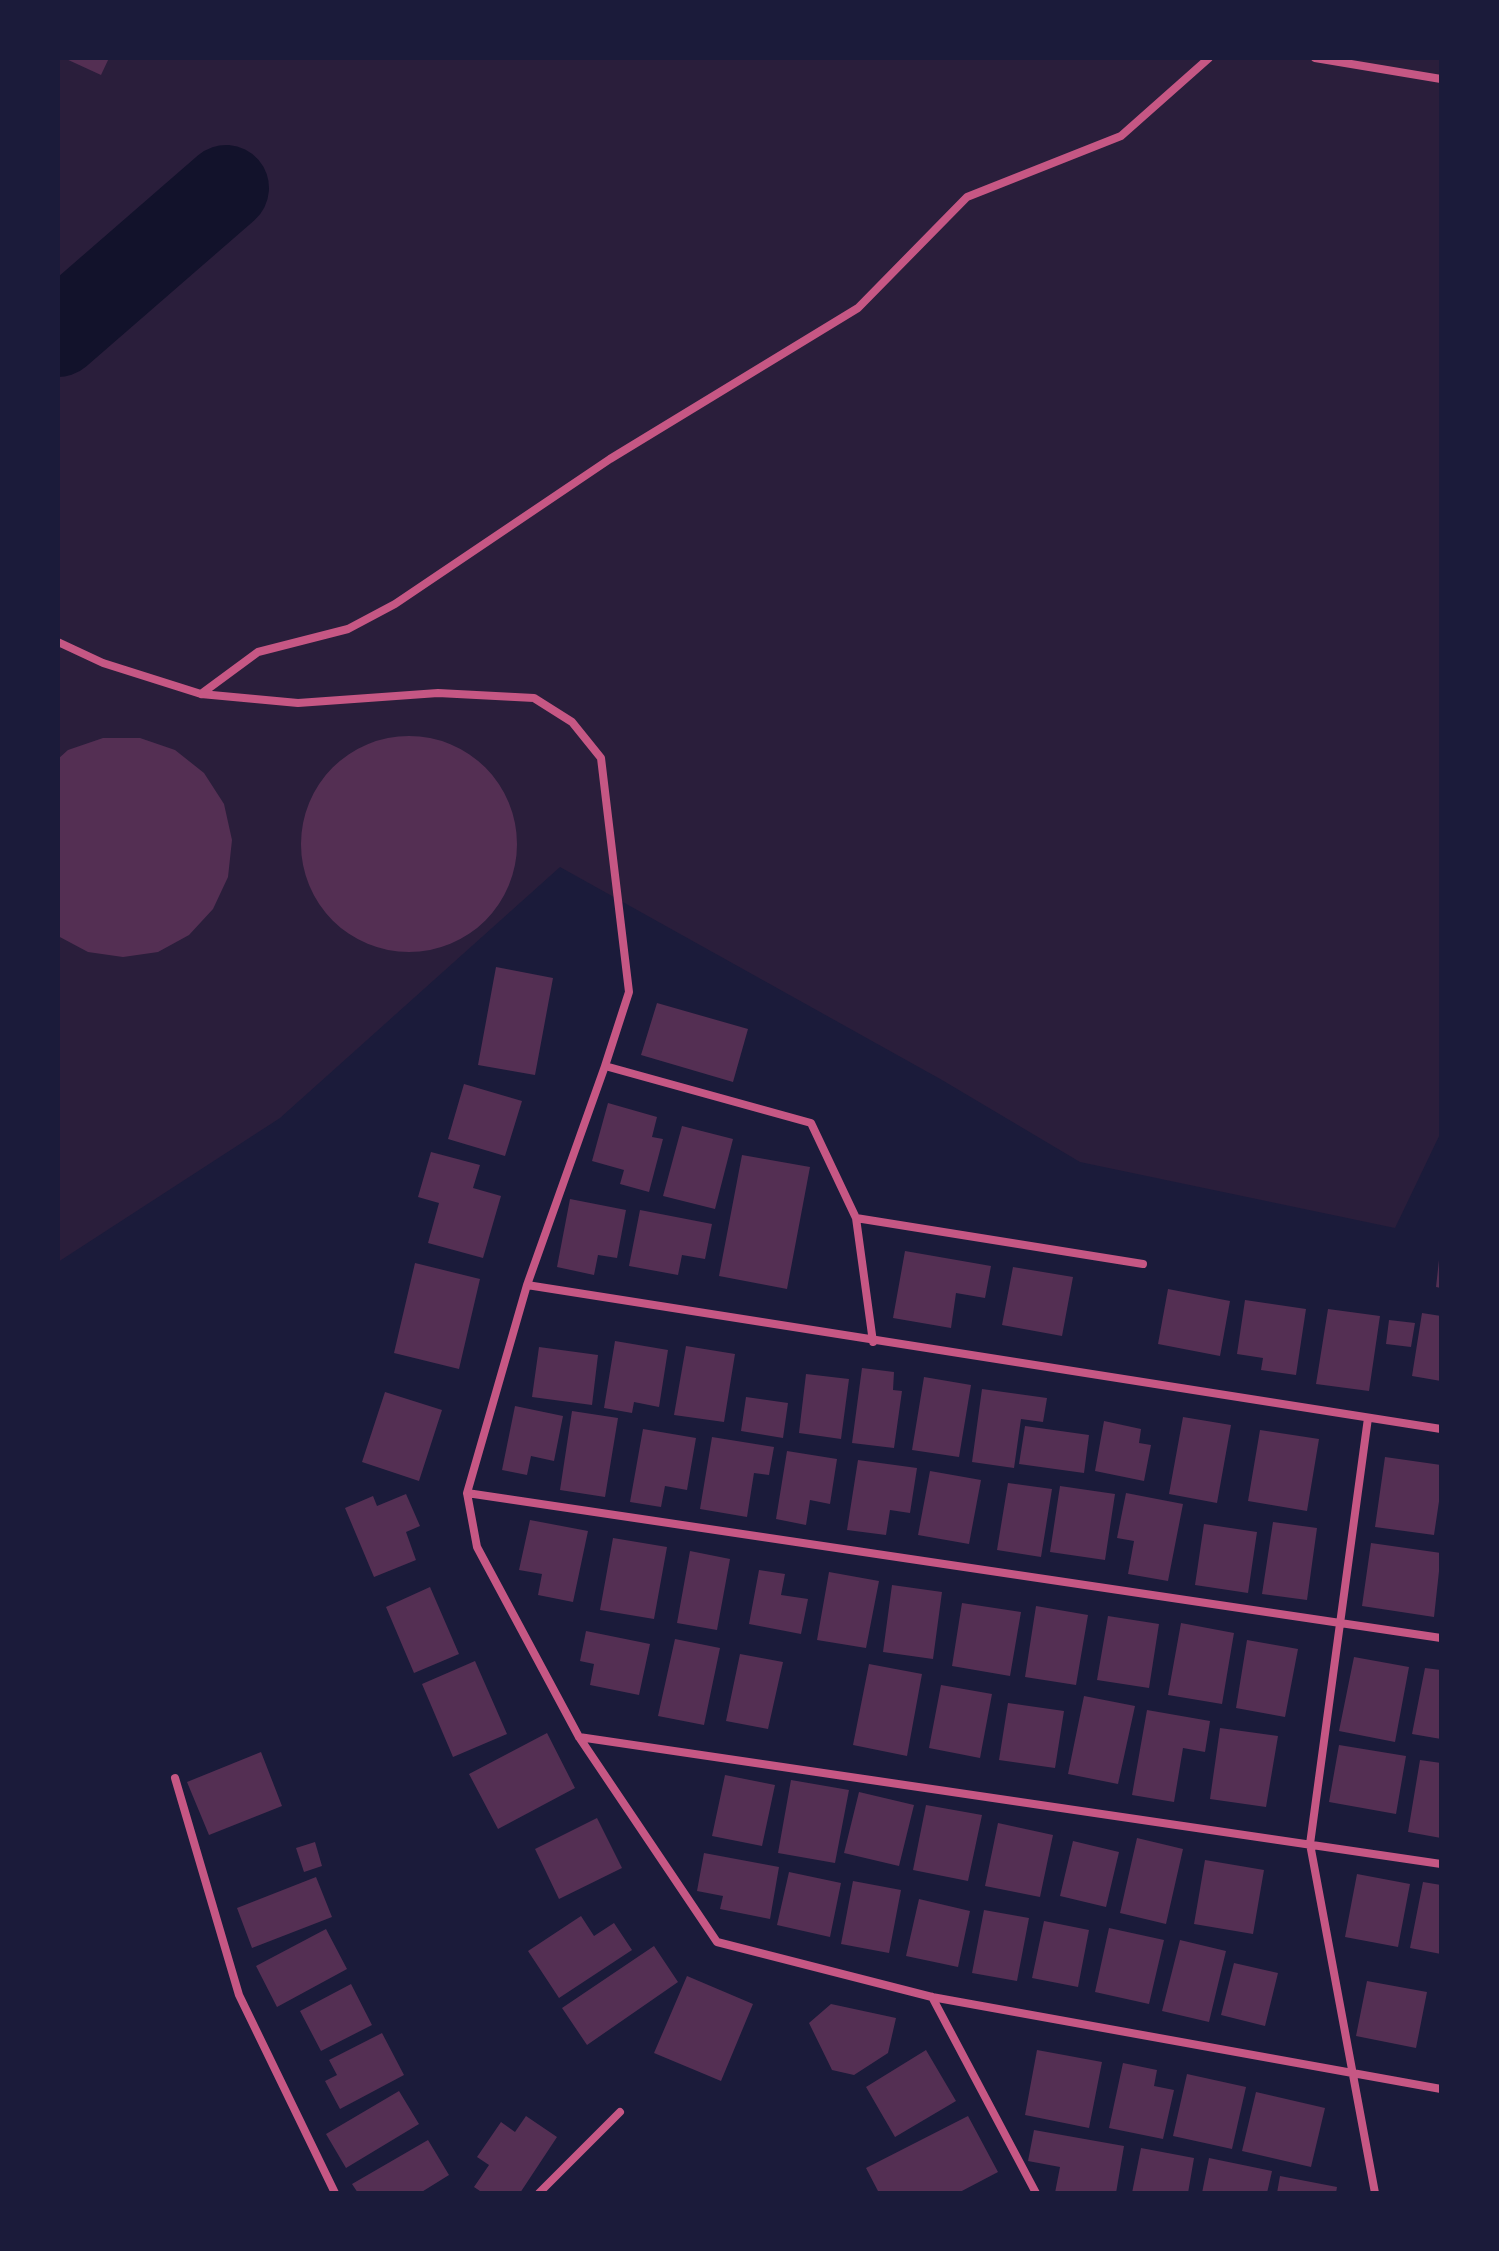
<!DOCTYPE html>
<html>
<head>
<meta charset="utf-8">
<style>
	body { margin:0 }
	#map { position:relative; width:1499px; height:2251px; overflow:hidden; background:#1b1b3a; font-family:"DejaVu Sans",sans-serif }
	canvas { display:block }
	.frame { position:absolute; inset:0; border:60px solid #1b1b3a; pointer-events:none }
</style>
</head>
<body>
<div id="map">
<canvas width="1499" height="2251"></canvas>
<div class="frame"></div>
</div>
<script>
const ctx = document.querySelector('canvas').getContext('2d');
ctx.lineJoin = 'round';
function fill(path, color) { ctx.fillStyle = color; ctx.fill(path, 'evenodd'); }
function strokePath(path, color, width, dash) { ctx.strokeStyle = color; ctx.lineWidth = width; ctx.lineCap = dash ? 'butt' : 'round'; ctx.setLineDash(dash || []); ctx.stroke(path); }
const green = new Path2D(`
	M 58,58 L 1441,58 L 1441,1132 L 1395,1228 L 1080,1162 L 942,1080 L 560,867 L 280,1118 L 58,1262 Z`);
const river = new Path2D(`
	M 58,334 L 226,188`);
const building = new Path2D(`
	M 64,58 L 109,58 L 101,75 Z
	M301 844a108 108 0 1 1 216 0a108 108 0 1 1-216 0Z
	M 103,738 L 140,738 L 175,750 L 204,773 L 224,804 L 232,840 L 228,877 L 213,909 L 189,935 L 158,952 L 123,957 L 88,952 L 58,936 L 58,759 L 68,750 Z
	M 496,967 L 553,978 L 535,1075 L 478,1065 Z
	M 657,1003 L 748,1029 L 733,1082 L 641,1055 Z
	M 464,1084 L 522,1101 L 505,1156 L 448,1139 Z
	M 608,1103 L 657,1117 L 652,1137 L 663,1139 L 649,1192 L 620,1184 L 624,1170 L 592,1161 Z
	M 682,1126 L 733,1139 L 715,1209 L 663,1196 Z
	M 431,1152 L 480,1165 L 473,1188 L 501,1196 L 483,1258 L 428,1243 L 439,1203 L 418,1197 Z
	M 742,1155 L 810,1167 L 787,1289 L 719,1276 Z
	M 570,1199 L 626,1210 L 617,1258 L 598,1255 L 594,1275 L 557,1267 Z
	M 640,1210 L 712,1224 L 705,1259 L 682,1255 L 678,1275 L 629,1266 Z
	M 905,1251 L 991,1266 L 985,1298 L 956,1293 L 951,1328 L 893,1318 Z
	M 1439,1260 L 1441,1260 L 1441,1288 L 1436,1287 Z
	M 415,1263 L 480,1279 L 459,1369 L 394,1353 Z
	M 1013,1267 L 1073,1277 L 1062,1336 L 1002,1325 Z
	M 1168,1289 L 1230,1301 L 1220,1356 L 1158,1344 Z
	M 1245,1300 L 1306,1309 L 1296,1375 L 1261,1370 L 1263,1358 L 1237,1354 Z
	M 1328,1309 L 1380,1316 L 1369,1391 L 1316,1384 Z
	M 1422,1313 L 1441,1316 L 1441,1381 L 1412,1376 Z
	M 1389,1320 L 1415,1323 L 1411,1347 L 1386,1344 Z
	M 615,1341 L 668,1350 L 659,1407 L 634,1402 L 632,1413 L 604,1408 Z
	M 686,1346 L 735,1354 L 724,1422 L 674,1415 Z
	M 539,1347 L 598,1355 L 592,1405 L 532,1397 Z
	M 862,1368 L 894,1372 L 893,1390 L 902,1391 L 894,1448 L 852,1443 Z
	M 806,1374 L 849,1379 L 841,1439 L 799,1433 Z
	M 924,1377 L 971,1385 L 959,1457 L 912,1450 Z
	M 982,1389 L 1047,1398 L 1043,1422 L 1021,1419 L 1014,1468 L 972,1462 Z
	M 385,1392 L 442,1410 L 419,1481 L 362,1462 Z
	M 746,1397 L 788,1403 L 783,1438 L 741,1431 Z
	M 515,1406 L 563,1416 L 554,1461 L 531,1456 L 527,1475 L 502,1470 Z
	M 572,1411 L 618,1418 L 605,1497 L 560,1490 Z
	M 1183,1417 L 1231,1425 L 1217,1503 L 1169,1494 Z
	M 1104,1421 L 1141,1429 L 1139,1443 L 1151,1445 L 1144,1481 L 1095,1471 Z
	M 1025,1426 L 1089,1435 L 1084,1473 L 1019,1464 Z
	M 643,1429 L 696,1438 L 687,1490 L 665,1486 L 661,1507 L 630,1502 Z
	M 1260,1430 L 1319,1439 L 1307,1511 L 1248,1501 Z
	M 712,1437 L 774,1447 L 769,1475 L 754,1473 L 747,1517 L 700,1509 Z
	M 787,1451 L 837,1459 L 830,1504 L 810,1500 L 806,1525 L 776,1519 Z
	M 1385,1457 L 1441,1465 L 1441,1488 L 1434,1535 L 1375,1527 Z
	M 858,1460 L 917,1468 L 910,1513 L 890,1510 L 886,1535 L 847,1530 Z
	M 930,1471 L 981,1480 L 969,1544 L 918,1535 Z
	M 1008,1483 L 1052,1489 L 1041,1557 L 997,1550 Z
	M 1060,1486 L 1115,1494 L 1105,1560 L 1050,1552 Z
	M 1126,1493 L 1183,1504 L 1168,1581 L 1128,1574 L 1134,1541 L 1117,1538 Z
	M 406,1494 L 420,1526 L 406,1532 L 416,1560 L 374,1577 L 345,1508 L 373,1496 L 377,1506 Z
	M 530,1520 L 588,1531 L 573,1602 L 538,1595 L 542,1574 L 519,1570 Z
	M 1273,1522 L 1317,1528 L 1307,1600 L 1262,1594 Z
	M 1204,1524 L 1257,1532 L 1248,1593 L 1195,1585 Z
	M 613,1538 L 667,1547 L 654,1619 L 600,1610 Z
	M 1371,1543 L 1441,1553 L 1434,1617 L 1362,1606 Z
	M 690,1551 L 730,1559 L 717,1630 L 677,1623 Z
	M 759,1570 L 785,1574 L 781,1595 L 808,1599 L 801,1634 L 749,1624 Z
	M 829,1572 L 879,1581 L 866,1648 L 817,1640 Z
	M 892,1585 L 942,1592 L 933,1659 L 883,1652 Z
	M 430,1587 L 459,1654 L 414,1673 L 386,1607 Z
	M 962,1603 L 1021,1612 L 1010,1676 L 952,1666 Z
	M 1036,1606 L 1088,1615 L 1076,1685 L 1025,1677 Z
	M 1108,1616 L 1159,1624 L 1149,1688 L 1097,1680 Z
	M 1181,1623 L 1234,1633 L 1222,1704 L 1168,1695 Z
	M 586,1631 L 650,1644 L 639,1695 L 590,1685 L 594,1664 L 580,1661 Z
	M 675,1639 L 720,1648 L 704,1725 L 658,1716 Z
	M 1247,1640 L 1298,1649 L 1285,1717 L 1236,1708 Z
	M 740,1654 L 783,1662 L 768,1729 L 726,1721 Z
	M 1354,1657 L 1409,1667 L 1395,1742 L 1339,1731 Z
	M 475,1661 L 507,1734 L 453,1757 L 422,1684 Z
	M 869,1664 L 922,1674 L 907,1756 L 853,1745 Z
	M 1425,1668 L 1441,1670 L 1441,1739 L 1412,1734 Z
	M 941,1685 L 992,1694 L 980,1758 L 929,1748 Z
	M 1084,1696 L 1135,1706 L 1118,1784 L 1068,1774 Z
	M 1008,1703 L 1064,1711 L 1055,1768 L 999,1760 Z
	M 1147,1710 L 1210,1721 L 1205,1752 L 1183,1748 L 1174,1802 L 1132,1795 Z
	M 1220,1728 L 1278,1736 L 1266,1807 L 1210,1799 Z
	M 547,1733 L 575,1788 L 498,1829 L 469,1774 Z
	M 1339,1745 L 1406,1756 L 1396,1814 L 1329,1802 Z
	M 261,1752 L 282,1806 L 209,1835 L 187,1782 Z
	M 1420,1760 L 1441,1763 L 1441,1838 L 1408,1832 Z
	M 725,1775 L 775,1785 L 762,1846 L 712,1836 Z
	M 791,1780 L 849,1790 L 835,1863 L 778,1853 Z
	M 859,1792 L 914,1805 L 899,1866 L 844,1853 Z
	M 926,1805 L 982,1815 L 968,1881 L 913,1870 Z
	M 597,1818 L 622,1868 L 559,1899 L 535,1849 Z
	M 998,1823 L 1053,1835 L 1040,1897 L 985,1886 Z
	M 1137,1838 L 1183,1849 L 1166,1924 L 1120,1913 Z
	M 1073,1841 L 1119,1852 L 1106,1907 L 1060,1896 Z
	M 315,1842 L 322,1866 L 304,1872 L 296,1848 Z
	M 704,1853 L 779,1867 L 770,1919 L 720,1909 L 723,1896 L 697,1891 Z
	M 1205,1860 L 1264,1870 L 1253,1934 L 1194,1924 Z
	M 789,1872 L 841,1883 L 830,1937 L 777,1925 Z
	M 1357,1874 L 1410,1884 L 1398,1947 L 1345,1937 Z
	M 316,1877 L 332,1917 L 252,1948 L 237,1908 Z
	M 853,1881 L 901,1890 L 889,1953 L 841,1944 Z
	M 1423,1882 L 1441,1885 L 1441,1954 L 1410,1948 Z
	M 919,1899 L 970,1911 L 958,1967 L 906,1956 Z
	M 984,1910 L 1029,1918 L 1017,1981 L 972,1973 Z
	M 581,1916 L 594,1936 L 614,1923 L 632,1950 L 559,1998 L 528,1951 Z
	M 1044,1921 L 1089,1930 L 1078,1987 L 1032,1978 Z
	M 1109,1928 L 1164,1940 L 1149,2004 L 1095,1992 Z
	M 326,1929 L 347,1969 L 277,2007 L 256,1966 Z
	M 1180,1940 L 1226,1951 L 1209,2022 L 1162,2011 Z
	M 654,1946 L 678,1982 L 587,2045 L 562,2008 Z
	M 1234,1963 L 1278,1973 L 1265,2026 L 1221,2015 Z
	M 687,1976 L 753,2004 L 721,2081 L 654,2053 Z
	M 1367,1981 L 1427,1992 L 1416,2048 L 1356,2036 Z
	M 351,1984 L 372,2025 L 321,2051 L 300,2011 Z
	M 831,2004 L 896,2018 L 888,2053 L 854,2075 L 832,2070 L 809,2023 Z
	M 382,2033 L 404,2075 L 340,2109 L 325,2081 L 337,2075 L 329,2060 Z
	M 926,2050 L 956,2101 L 895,2137 L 866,2087 Z
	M 1037,2050 L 1102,2062 L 1089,2128 L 1025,2115 Z
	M 1123,2063 L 1157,2070 L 1154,2086 L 1174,2090 L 1163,2139 L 1109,2128 Z
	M 1187,2074 L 1246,2087 L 1232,2149 L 1173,2136 Z
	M 399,2091 L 419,2124 L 346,2168 L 326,2134 Z
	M 1256,2092 L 1325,2108 L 1311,2167 L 1242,2151 Z
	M 526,2116 L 557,2137 L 520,2193 L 483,2193 L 474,2187 L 489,2165 L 477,2157 L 501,2122 L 515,2132 Z
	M 968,2116 L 998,2172 L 958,2193 L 879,2193 L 866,2168 Z
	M 1034,2130 L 1124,2146 L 1116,2193 L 1055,2193 L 1060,2167 L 1028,2161 Z
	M 428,2140 L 449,2175 L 420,2193 L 358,2193 L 352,2184 Z
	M 1141,2148 L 1194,2158 L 1188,2193 L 1132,2193 Z
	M 1209,2158 L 1272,2171 L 1267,2193 L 1202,2193 Z
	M 1280,2176 L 1337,2187 L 1336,2193 L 1277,2193 Z`);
const minor = new Path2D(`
	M 1315,58 L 1441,79
	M 58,642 L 103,663 L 201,694 L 298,703 L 438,693 L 534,698 L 572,722 L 601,758 L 629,992 L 605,1066
	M 201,694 L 258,652 L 348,629 L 395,604 L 610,459 L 858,308 L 967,197 L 1121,136 L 1209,58
	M 856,1218 L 1143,1264
	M 527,1285 L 605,1066 L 811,1123 L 856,1218 L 873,1342
	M 1368,1418 L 1310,1844 L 1375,2193
	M 1441,1429 L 527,1285 L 467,1493 L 477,1547 L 579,1737 L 717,1942 L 932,1997 L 1441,2089
	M 467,1493 L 1441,1638
	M 579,1737 L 1441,1864
	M 175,1778 L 239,1995 L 335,2193
	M 932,1997 L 1036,2193
	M 539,2193 L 620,2112`);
fill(green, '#2a1e3b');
strokePath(river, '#12122b', 86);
fill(building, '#542f53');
strokePath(minor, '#c65784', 8);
</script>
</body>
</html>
